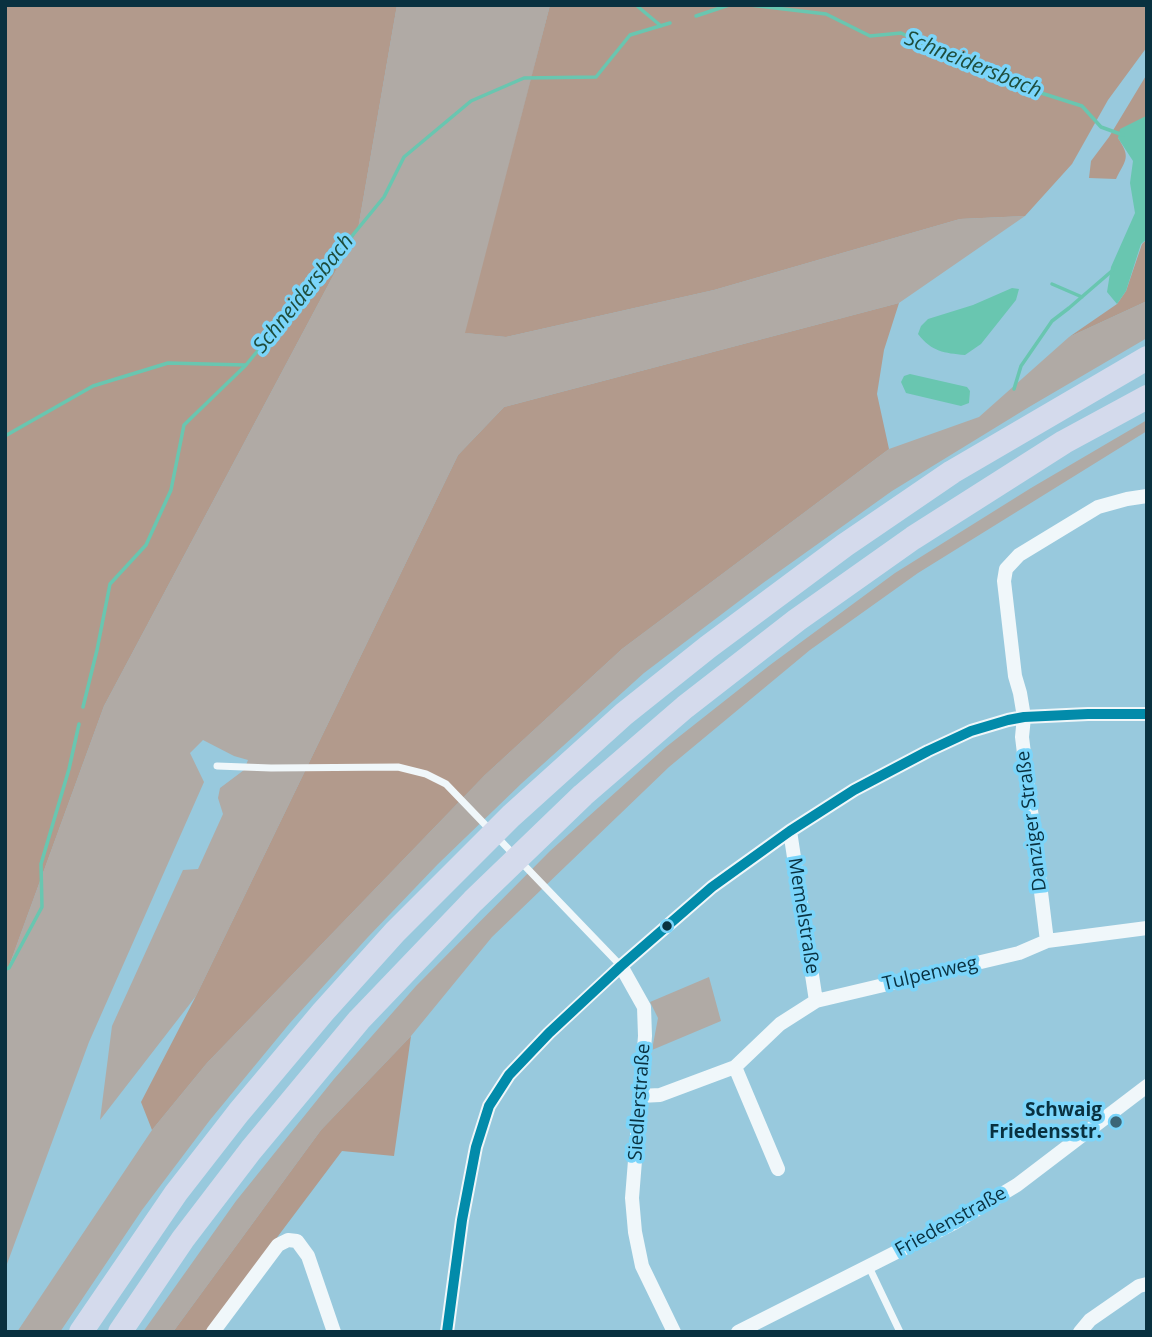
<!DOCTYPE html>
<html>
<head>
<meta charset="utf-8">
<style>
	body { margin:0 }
	#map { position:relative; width:1152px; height:1337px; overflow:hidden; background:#98c9dd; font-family:"Open Sans",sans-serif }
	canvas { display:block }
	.frame { position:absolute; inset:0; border:7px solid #093140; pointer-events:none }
</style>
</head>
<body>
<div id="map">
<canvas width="1152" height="1337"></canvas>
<div class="frame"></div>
</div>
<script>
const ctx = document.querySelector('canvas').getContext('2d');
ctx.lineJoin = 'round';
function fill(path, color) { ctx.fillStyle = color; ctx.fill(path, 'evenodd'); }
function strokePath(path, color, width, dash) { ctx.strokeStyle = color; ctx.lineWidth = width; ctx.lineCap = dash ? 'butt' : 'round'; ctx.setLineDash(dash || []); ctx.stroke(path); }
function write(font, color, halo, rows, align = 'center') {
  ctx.font = font + ' "Open Sans",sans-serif'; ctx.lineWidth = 7; ctx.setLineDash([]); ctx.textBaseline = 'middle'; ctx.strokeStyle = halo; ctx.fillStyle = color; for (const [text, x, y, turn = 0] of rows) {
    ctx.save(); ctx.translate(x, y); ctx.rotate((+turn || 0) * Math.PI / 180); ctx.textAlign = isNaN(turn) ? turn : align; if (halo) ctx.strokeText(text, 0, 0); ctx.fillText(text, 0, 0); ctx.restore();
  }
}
const green = new Path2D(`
	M 397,5 L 550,5 L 466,333 L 506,337 L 714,290 L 960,219 L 1025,216 L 899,303 L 504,407 L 458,455 L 196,996 L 100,1120 L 112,1026 L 183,870 L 198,869 L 223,814 L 218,798 L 220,788 L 244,770 L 248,760 L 234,756 L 203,740 L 190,753 L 204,782 L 89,1042 L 7,1264 L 5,1257 L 5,977 L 104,706 L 358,229 Z
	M 1147,301 L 1147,338 L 1029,407 L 892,491 L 763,583 L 644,673 L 522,783 L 438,864 L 368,937 L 290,1023 L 210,1120 L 142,1210 L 60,1332 L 17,1332 L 152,1130 L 207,1063 L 485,775 L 622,649 L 889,449 L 979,417 L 1069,337 Z
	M 1147,420 L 1147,431 L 918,573 L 810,650 L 669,767 L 492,937 L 411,1036 L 321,1130 L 173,1332 L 143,1332 L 236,1201 L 334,1079 L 416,986 L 550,851 L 666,747 L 770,665 L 895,573 L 1031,488 Z
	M 709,977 L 721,1021 L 652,1050 L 658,1018 L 650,1002 Z`);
const forest = new Path2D(`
	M 5,5 L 397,5 L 358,229 L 104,706 L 5,977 Z
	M 550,5 L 1147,5 L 1147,47 L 1108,100 L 1072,164 L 1025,216 L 960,219 L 714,290 L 506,337 L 465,333 Z
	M 1147,74 L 1147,116 L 1118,138 C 1131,158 1126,159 1116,179 L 1089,178 L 1091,161 L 1109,137 Z
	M 1147,239 L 1147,301 L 1069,337 L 1117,304 L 1126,291 L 1142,244 Z
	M 899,303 L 884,350 L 877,394 L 889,449 L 622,649 L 485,775 L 207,1063 L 152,1130 L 141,1102 L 196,996 L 458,455 L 504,407 Z
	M 411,1036 L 394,1156 L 342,1151 L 206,1332 L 173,1332 L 321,1130 Z`);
const water = new Path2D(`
	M 1146,116 L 1147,239 L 1141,244 L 1126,291 L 1117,304 L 1107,292 L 1111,267 L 1135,213 L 1130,183 L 1133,161 L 1118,138 L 1120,129 Z
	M 1012,288 L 1019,289 L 1016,300 L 981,344 L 965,355 C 944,353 932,352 918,334 L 921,326 L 928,319 L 973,305 Z
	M 910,374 L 967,387 L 970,391 L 969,403 L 961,406 L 906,393 L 901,382 L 904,376 Z`);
const stream = new Path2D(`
	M 636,5 L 661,26
	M 750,5 L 826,14 L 870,36 L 901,33 L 994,78 L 1082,106 L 1101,127 L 1123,135
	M 696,16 L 729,5
	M 1052,284 L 1082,297
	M 1014,389 L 1021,366 L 1052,321 L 1069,308 L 1113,270
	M 5,436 L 93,386 L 168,363 L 245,365
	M 83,707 L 97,650 L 110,584 L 146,545 L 171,490 L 184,425 L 246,365 L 384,197 L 404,157 L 471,101 L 524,78 L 596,77 L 630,35 L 670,23
	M 5,969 L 9,968 L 42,907 L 41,864 L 69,769 L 79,724`);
const service = new Path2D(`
	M 217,766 L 271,768 L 398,767 L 426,774 L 446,784 L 621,966
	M 869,1267 L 900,1332`);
const minor = new Path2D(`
	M 790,831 L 816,1001
	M 1047,941 L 1022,737 L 1024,717 L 1020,693 L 1015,676 L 1004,581 L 1006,569 L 1019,555 L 1098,507 L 1127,499 L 1147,496
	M 621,966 L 644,1007 L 645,1036 L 632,1198 L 635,1232 L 642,1266 L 674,1332
	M 735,1067 L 778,1169
	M 640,1096 L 660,1095 L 735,1067 L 780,1024 L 816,1001 L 1019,953 L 1047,941 L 1147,928
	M 213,1332 L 278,1245 L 288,1240 L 297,1241 L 308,1256 L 334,1332
	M 447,1332 L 462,1220 L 476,1147 L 489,1106 L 509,1075 L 549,1033 L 621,966 L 712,887 L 790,831 L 854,790 L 928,751 L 971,731 L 1008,720 L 1024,717 L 1088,714 L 1147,714
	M 738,1332 L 954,1223 L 1017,1185 L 1147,1086
	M 1080,1332 L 1090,1320 L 1139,1286 L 1147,1284`);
const motorway = new Path2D(`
	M 81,1332 L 176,1193 L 239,1112 L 323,1012 L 395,932 L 511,816 L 624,714 L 708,647 L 845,545 L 952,472 L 1147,358
	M 120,1332 L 183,1239 L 251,1150 L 359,1020 L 473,901 L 583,795 L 685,707 L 797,620 L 913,538 L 1064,442 L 1147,397`);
const bus1 = new Path2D(`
	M 447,1332 L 462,1220 L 476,1147 L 489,1106 L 509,1075 L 549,1033 L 621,966 L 712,887 L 790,831 L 854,790 L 928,751 L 971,731 L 1008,720 L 1024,717 L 1088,714 L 1147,714`);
const markers = [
	[667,926,6,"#093140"],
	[1116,1122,7,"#3b6677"]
];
const streetNames = [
	["Danziger Straße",1032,821,-97],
	["Memelstraße",803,916,81],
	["Tulpenweg",930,974,-13],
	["Siedlerstraße",640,1102,-86],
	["Friedenstraße",951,1222,-29]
];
const poiNames = [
	["Schwaig",1102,1111],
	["Friedensstr.",1102,1133]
];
const waterNames = [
	["Schneidersbach",973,65,22],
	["Schneidersbach",304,294,-51]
];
fill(green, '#b0aaa5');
fill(forest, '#b29a8c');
fill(water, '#69c6b0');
strokePath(stream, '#69c6b0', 3.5);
strokePath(service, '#f0f7fa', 7);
strokePath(minor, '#f0f7fa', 14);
strokePath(motorway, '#d4daec', 24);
strokePath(bus1, '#028baa', 10);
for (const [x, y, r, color] of markers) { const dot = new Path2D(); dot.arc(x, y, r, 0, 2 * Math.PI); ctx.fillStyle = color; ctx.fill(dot); strokePath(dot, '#7bd5fa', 2.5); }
write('19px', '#093140', '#7bd5fa', streetNames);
write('bold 19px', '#093140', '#7bd5fa', poiNames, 'right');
write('italic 21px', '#1e4d3c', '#7bd5fa', waterNames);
</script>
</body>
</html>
